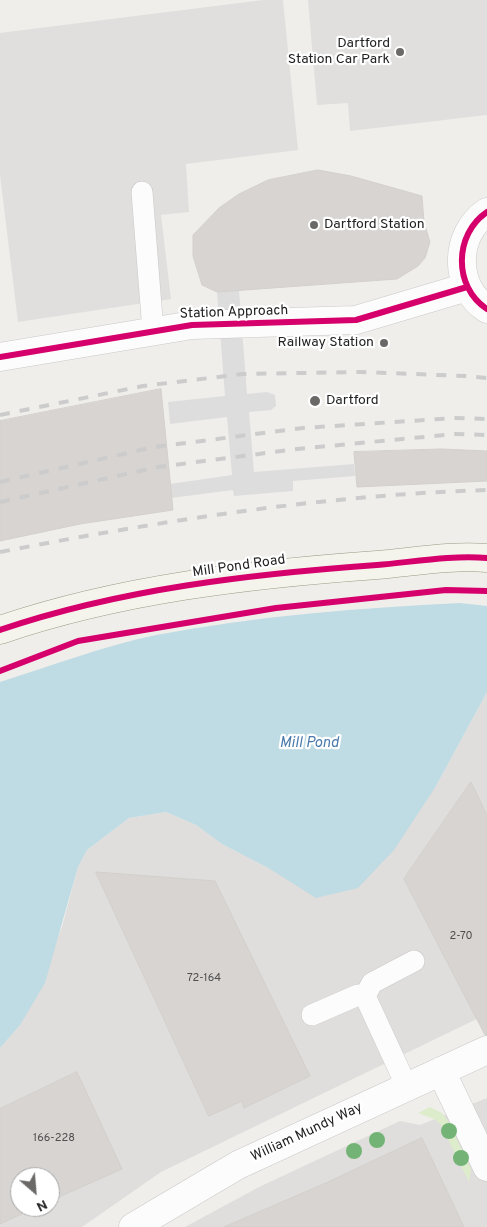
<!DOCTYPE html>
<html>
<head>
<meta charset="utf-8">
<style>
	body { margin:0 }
	#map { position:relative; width:487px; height:1227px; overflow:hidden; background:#f0eeeb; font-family:Overpass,sans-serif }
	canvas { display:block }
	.north { position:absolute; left:10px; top:1167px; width:50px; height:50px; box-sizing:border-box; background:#fff; border:1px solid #a7a7a7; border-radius:50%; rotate:153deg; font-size:14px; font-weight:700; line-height:20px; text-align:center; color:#222 }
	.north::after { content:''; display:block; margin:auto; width:18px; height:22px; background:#6a6968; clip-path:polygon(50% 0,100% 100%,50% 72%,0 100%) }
</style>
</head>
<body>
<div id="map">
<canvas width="487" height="1227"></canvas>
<div class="north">N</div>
</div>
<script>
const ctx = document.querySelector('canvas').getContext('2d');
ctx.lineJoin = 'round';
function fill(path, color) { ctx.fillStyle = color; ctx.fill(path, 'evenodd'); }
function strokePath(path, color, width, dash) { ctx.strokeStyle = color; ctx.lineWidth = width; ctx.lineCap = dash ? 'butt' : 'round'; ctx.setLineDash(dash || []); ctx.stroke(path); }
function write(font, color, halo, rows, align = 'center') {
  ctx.font = font + ' Overpass,sans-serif'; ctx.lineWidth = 4.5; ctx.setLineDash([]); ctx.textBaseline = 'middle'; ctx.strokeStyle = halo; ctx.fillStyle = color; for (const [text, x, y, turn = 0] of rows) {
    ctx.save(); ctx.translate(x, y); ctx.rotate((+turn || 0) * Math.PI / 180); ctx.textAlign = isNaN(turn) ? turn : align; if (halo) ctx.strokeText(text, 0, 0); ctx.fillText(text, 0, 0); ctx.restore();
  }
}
const residential = new Path2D(`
	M 487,692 L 487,1014 L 161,1172 L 82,1227 L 0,1227 L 0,1048 L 20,1025 L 62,927 L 78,867 L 87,850 L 129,818 L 166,812 L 196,825 L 222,844 L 270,869 L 436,786 ZM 20,1177 L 50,1177 L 50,1207 L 20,1207 Z
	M 487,1098 L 487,1227 L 185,1227 L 259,1187 L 400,1121 L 420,1125 Z`);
const grass = new Path2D(`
	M 430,1107 L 442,1113 L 448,1121 L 471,1169 L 469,1182 L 441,1125 L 436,1120 L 418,1113 Z`);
const parking = new Path2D(`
	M 263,0 L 283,0 L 298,150 L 186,164 L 189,212 L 161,215 L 171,299 L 18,322 L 0,175 L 0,33 Z
	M 308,0 L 487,0 L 487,115 L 350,131 L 348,103 L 317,105 Z`);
const water = new Path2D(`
	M 460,603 L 487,606 L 487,692 L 436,786 L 394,850 L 358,888 L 316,898 L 270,869 L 222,844 L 196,825 L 166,812 L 129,818 L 87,850 L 78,867 L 45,983 L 20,1025 L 0,1048 L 0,682 C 51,666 103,646 156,635 C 256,616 359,608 460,603 Z`);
const pier = new Path2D(`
	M 239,290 L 247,394 L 267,392 L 275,395 L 276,406 L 271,410 L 249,412 L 254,472 L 354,464 L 355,476 L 293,481 L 293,491 L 234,496 L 233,490 L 171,498 L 170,484 L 232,475 L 227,417 L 170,424 L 168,402 L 225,396 L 217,292 Z`);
const building = new Path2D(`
	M 318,170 L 351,176 L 422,196 L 424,222 L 430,242 L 425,258 L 418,266 L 397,279 L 217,292 L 202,285 L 193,256 L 193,235 L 219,208 L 239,194 L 268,180 Z
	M 161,389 L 173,510 L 80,524 L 0,541 L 0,421 Z
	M 441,449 L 487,451 L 487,481 L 357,487 L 354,452 Z
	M 471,782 L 487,815 L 487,1035 L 485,1035 L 404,879 Z
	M 96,872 L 215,881 L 310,1076 L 244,1108 L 242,1101 L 209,1116 Z
	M 77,1072 L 122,1169 L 50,1201 L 50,1177 L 20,1177 L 20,1207 L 37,1207 L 0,1224 L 0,1109 Z
	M 422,1138 L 464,1227 L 224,1227 L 328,1182 Z`);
const lane = new Path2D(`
	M 142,192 L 153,331
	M 312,1015 L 358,995 L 365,996
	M 407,1087 L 365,996 L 372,983 L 414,961`);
const street = new Path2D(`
	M 487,212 C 454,234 453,287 487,309
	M 0,357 L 192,325 L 356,320 L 467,287
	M 441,1071 L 487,1167
	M 133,1227 L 238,1165 L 487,1050`);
const secondary = new Path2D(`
	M 0,630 C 120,589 251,574 377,565 C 413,562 451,555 487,558`);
const rail = new Path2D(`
	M 0,415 L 143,386 L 243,374 L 362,372 L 465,376 L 487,378
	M 0,482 L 154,447 L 303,428 L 455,418 L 487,419
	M 0,502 L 158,467 L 297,449 L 455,434 L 487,435
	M 0,552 C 161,521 323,495 487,490`);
const cycleway = new Path2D(`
	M 487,212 C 454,234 453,287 487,309
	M 0,357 L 192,325 L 356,320 L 467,287
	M 0,630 C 120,589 251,574 377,565 C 413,562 451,555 487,558
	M 0,671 L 78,641 L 276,608 L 446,590 L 487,591`);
const trees = [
	[449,1131],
	[377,1140],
	[354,1151],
	[461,1158]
];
const markers = [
	[400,52,5,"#6a6968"],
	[314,225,5,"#6a6968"],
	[384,343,5,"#6a6968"],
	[315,401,6,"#6a6968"]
];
const numberNames = [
	["2-70",461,937],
	["72-164",204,979],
	["166-228",54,1139]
];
const poiNames = [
	["Dartford",390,44],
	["Station Car Park",390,60],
	["Dartford Station",324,225,"left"],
	["Railway Station",374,343],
	["Dartford",326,401,"left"]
];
const streetNames = [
	["Station Approach",234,313,-2],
	["Mill Pond Road",239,567,-8],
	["William Mundy Way",307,1133,-25]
];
const waterNames = [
	["Mill Pond",309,744]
];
fill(residential, '#dfdedc');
fill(grass, '#ddeccb');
fill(parking, '#e0dfde');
fill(water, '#bfdbe3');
fill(pier, '#dedddd');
fill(building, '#d7d4d2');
strokePath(building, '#d3d0cc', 1);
strokePath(lane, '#c9c8c7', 22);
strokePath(street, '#c9c8c7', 29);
strokePath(secondary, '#999a82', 29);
strokePath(lane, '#fdfcfc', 21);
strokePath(street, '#fdfcfc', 28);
strokePath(secondary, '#f4f4ed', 28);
strokePath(rail, '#ccc', 4, [10, 10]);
strokePath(cycleway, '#d6006c', 6);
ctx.fillStyle = '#73b476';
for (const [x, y] of trees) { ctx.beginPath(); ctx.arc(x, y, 8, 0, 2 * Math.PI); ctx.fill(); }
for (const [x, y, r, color] of markers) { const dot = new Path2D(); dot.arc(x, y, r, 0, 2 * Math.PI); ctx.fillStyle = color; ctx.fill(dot); strokePath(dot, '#fff', 2); }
write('11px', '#4f4e4e', null, numberNames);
write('14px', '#222', '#fff', poiNames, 'right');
write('14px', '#222', '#fff', streetNames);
write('italic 15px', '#4a7aab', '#fff', waterNames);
</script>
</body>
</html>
